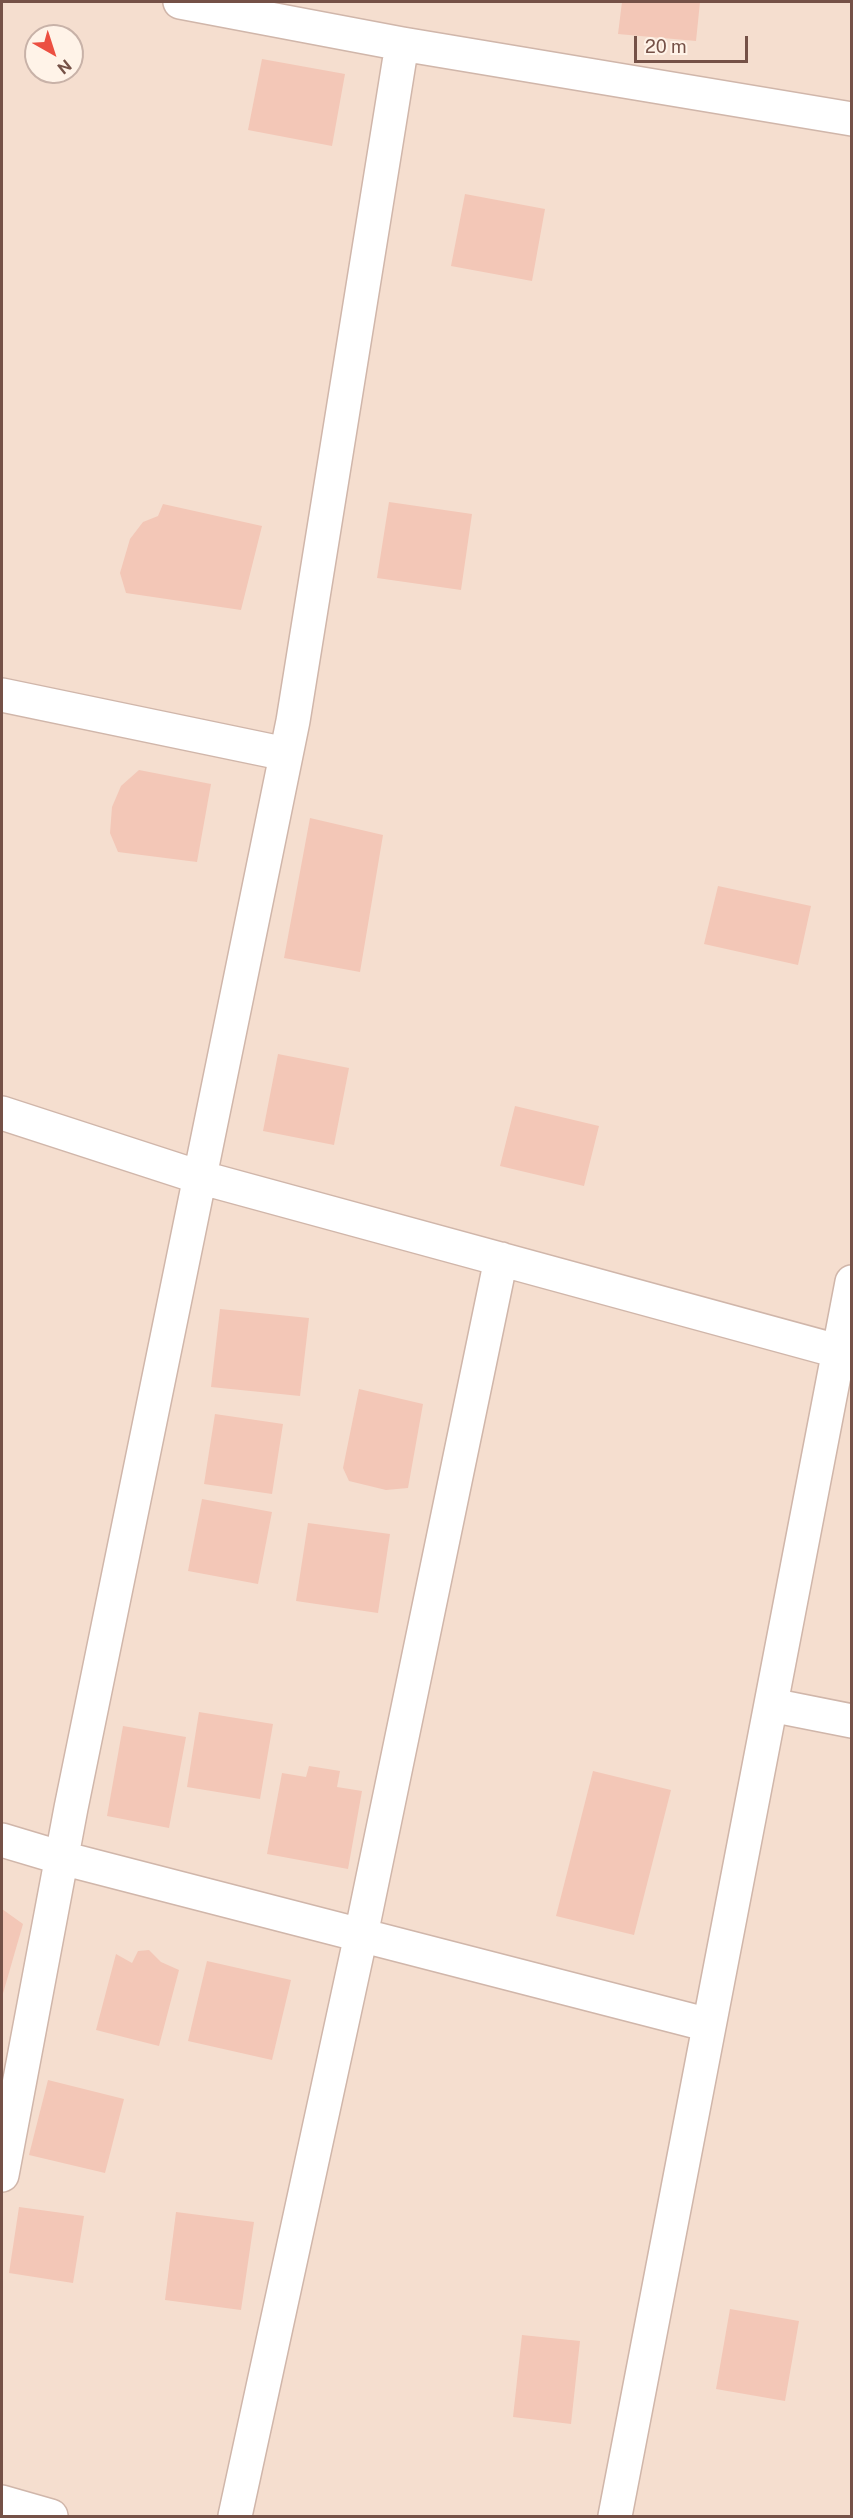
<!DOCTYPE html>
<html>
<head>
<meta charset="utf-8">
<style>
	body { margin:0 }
	#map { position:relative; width:853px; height:2518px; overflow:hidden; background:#fdeee1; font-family:"Public Sans",sans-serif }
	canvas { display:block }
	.frame { position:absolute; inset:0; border:3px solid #755147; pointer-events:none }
	.north { position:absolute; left:24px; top:24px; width:60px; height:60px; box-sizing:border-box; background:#fff3e8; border:2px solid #c8b2a8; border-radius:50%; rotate:141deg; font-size:16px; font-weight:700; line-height:24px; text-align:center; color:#755147 }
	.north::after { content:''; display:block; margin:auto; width:21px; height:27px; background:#ec4f41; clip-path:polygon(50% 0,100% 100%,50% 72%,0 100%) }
	.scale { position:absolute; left:634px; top:36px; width:114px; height:27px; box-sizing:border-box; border:3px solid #755147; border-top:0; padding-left:8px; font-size:18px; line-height:21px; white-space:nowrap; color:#755147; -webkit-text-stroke:4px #fff3e8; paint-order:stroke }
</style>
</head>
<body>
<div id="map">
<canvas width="853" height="2518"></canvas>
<div class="frame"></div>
<div class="north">N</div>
<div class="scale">20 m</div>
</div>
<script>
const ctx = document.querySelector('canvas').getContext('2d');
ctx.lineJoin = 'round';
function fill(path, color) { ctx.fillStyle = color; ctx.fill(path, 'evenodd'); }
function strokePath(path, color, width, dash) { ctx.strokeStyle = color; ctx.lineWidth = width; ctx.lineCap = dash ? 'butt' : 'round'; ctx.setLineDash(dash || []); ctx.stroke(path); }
const residential = new Path2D(`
	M 2,2 L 851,2 L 851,2516 L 2,2516 ZM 36,36 L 72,36 L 72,72 L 36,72 Z`);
const building = new Path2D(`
	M 622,2 L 700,2 L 696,41 L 618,34 Z
	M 262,59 L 345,74 L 332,146 L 248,130 Z
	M 465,194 L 545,209 L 532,281 L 451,266 Z
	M 389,502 L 472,514 L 461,590 L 377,578 Z
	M 163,504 L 262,526 L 241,610 L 126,593 L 120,573 L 130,539 L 143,522 L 158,516 Z
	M 139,770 L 211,784 L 197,862 L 118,852 L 110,833 L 112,807 L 121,786 Z
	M 310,818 L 383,835 L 360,972 L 284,958 Z
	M 718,886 L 811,906 L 798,965 L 704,944 Z
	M 278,1054 L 349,1068 L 334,1145 L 263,1131 Z
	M 515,1106 L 599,1126 L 584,1186 L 500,1166 Z
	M 220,1309 L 309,1318 L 300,1396 L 211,1387 Z
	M 359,1389 L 423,1404 L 408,1488 L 386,1490 L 349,1481 L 343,1468 Z
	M 215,1414 L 283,1424 L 272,1494 L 204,1484 Z
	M 202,1499 L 272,1512 L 258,1584 L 188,1571 Z
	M 308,1523 L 390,1534 L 378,1613 L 296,1601 Z
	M 199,1712 L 273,1724 L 260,1799 L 187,1787 Z
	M 123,1726 L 186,1737 L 169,1828 L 107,1816 Z
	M 309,1766 L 340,1771 L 337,1787 L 362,1791 L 348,1869 L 267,1854 L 282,1773 L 306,1777 Z
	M 593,1771 L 671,1790 L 634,1935 L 556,1916 Z
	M 2,1909 L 23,1924 L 2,1997 Z
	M 149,1950 L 161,1962 L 179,1970 L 159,2046 L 96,2030 L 116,1954 L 132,1963 L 138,1951 Z
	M 207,1961 L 291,1980 L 272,2060 L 188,2041 Z
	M 48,2080 L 124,2099 L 105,2173 L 29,2155 Z
	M 19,2207 L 84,2216 L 73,2283 L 9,2273 Z
	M 176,2212 L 254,2222 L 241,2310 L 165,2300 Z
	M 730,2309 L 799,2321 L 785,2401 L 716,2389 Z
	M 522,2335 L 580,2341 L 571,2424 L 513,2417 Z`);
const street = new Path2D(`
	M 180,2 L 402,44 L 852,119
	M 2,695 L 286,754
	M 2,1113 L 199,1177 L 852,1355
	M 771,1705 L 852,1721
	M 2,1840 L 62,1858 L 709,2025
	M 2,2175 L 71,1808 L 293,721 L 402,44
	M 2,2502 L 51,2516
	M 235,2516 L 361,1935 L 501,1259
	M 615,2516 L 852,1282`);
fill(residential, '#f5decf');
fill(building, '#f3c7b7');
strokePath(street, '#d0b6aa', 36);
strokePath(street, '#fff', 33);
</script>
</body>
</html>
